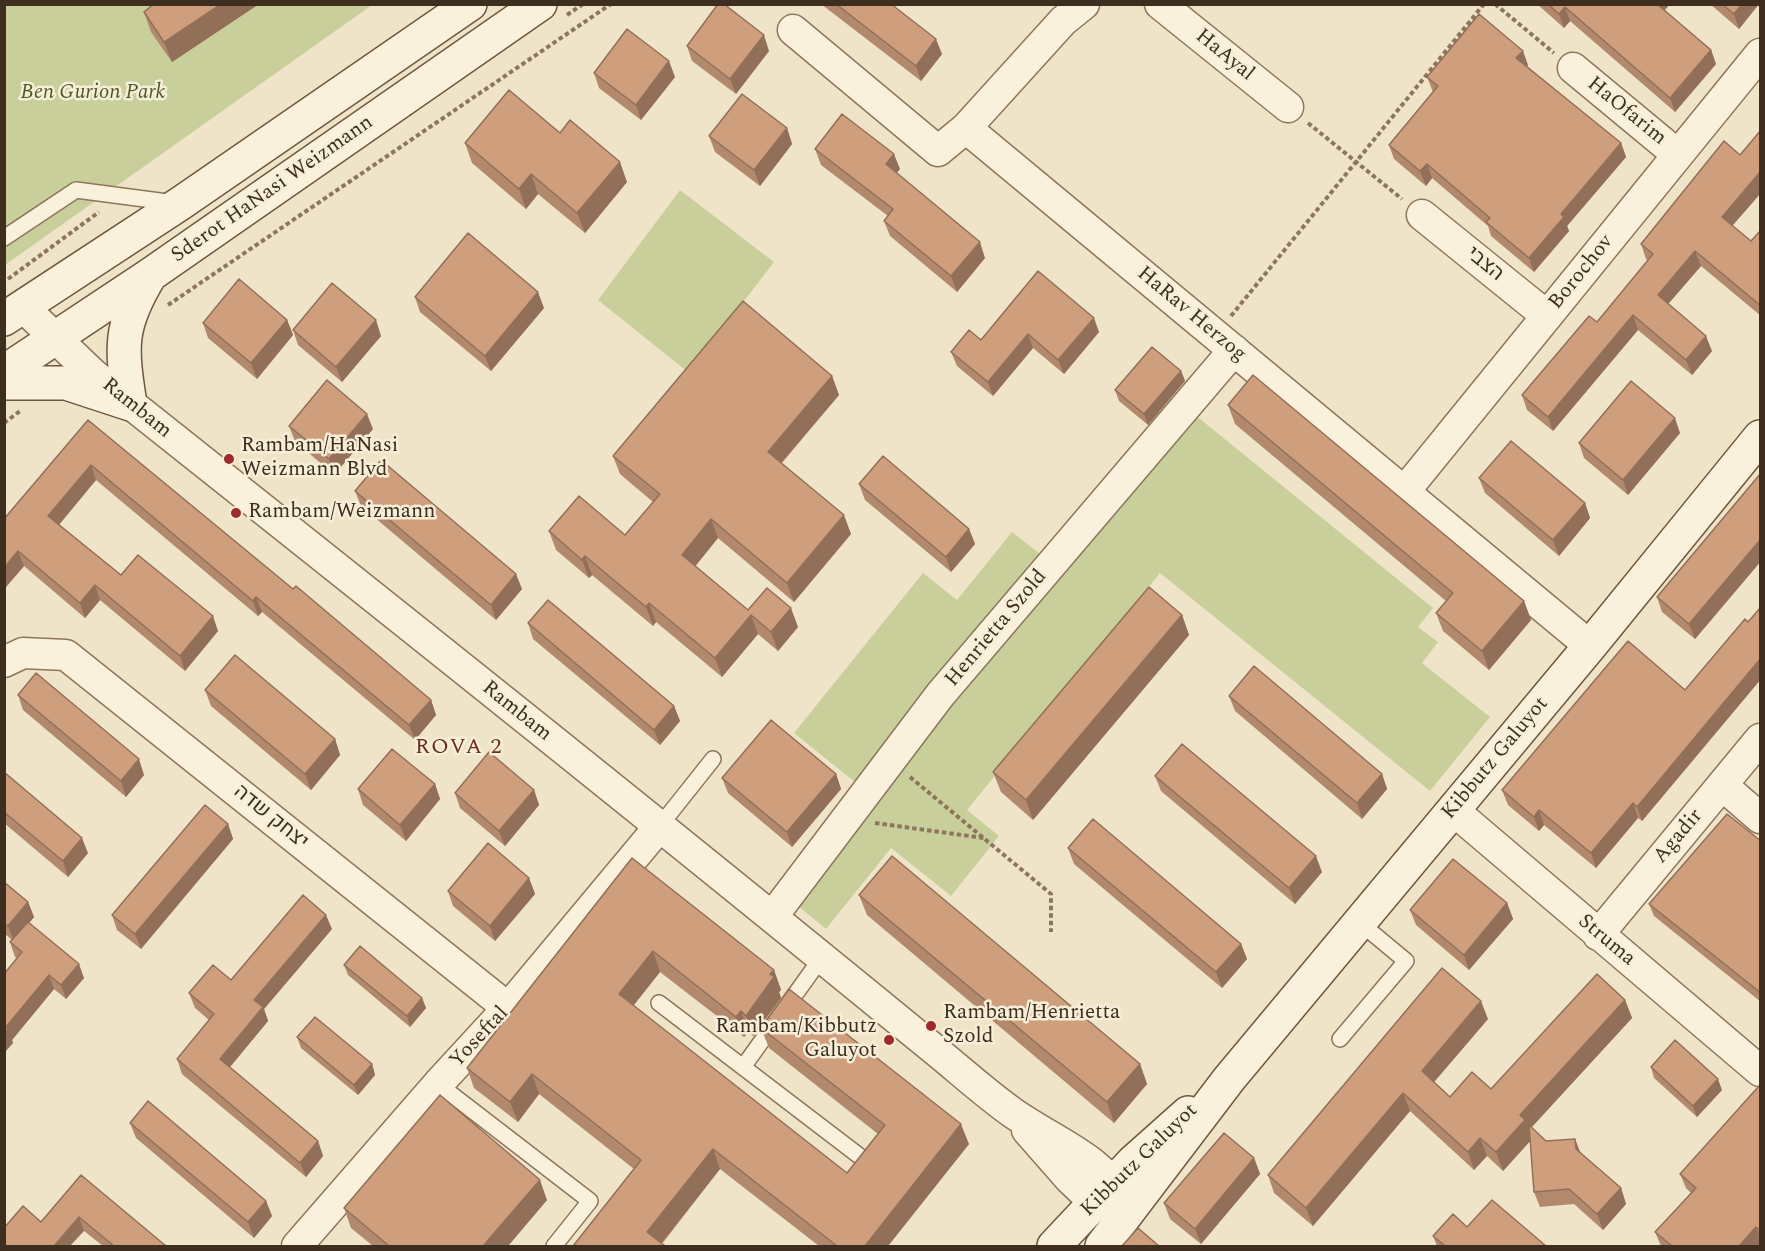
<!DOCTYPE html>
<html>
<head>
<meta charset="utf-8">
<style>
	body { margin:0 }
	#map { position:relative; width:1765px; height:1251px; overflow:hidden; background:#f0e4c8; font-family:Spectral,serif }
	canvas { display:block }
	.frame { position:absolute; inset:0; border:6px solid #3d2e20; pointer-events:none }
</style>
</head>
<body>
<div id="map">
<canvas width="1765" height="1251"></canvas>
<div class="frame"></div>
</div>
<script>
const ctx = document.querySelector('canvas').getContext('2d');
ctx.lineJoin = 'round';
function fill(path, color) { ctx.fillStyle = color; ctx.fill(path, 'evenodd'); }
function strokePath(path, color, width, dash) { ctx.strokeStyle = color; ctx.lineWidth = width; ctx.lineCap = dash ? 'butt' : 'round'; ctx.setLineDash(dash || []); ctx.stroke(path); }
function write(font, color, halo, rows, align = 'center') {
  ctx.font = font + ' Spectral,Heebo,serif'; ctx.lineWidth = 5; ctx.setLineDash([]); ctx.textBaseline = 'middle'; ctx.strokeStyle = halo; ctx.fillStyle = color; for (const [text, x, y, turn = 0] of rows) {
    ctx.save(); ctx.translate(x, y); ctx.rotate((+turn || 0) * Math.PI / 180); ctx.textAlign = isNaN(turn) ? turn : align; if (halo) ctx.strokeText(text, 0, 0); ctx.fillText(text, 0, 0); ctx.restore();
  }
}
const green = new Path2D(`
	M 5,5 L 372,5 L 5,265 Z
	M 680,190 L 774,262 L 689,373 L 598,300 Z
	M 1189,410 L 1433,608 L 1418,627 L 1438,642 L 1422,663 L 1490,717 L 1430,791 L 1160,573 L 967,810 L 999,836 L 951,896 L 891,848 L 826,929 L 791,900 Z
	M 1012,532 L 1044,557 L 860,786 L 794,733 L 923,573 L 957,600 Z`);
const path = new Path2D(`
	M 1495,4 L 1554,53
	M 567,15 L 583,4
	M 1308,123 L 1402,199
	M 8,279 L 99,212
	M 168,305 L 611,4
	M 1231,316 L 1484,4
	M 4,423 L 20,411
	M 910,777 L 1051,894 L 1051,932
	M 875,823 L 984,838`);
const lane = new Path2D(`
	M 4,238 L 76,190 L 175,203
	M 659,827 L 713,759
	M 659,1003 L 862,1158
	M 1340,1039 L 1406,961 L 1359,922
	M 743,1067 L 822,957
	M 438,1084 L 590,1201 L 554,1246`);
const street = new Path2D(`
	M 1160,4 L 1288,107
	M 793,30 L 938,151 L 966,128 L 1590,646
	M 1573,68 L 1678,155
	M 966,128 L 1063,21 L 1084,4
	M 1422,215 L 1547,316
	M 22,306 L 93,374 C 375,598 657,822 935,1050 C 961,1071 986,1094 1013,1113 C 1054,1142 1100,1156 1126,1202
	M 1404,492 L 1760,54
	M 4,662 L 23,653 L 66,655 L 508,1008
	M 1722,785 L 1760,818
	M 1453,810 L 1760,1071
	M 772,917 L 940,695 L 1234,350
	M 1598,935 L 1760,739
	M 1027,1130 L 1070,1179 L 1094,1202 L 1118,1208
	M 297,1246 L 438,1084 L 508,1008 L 659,827`);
const secondary = new Path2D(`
	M 4,319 L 181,203 L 470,4
	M 4,372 L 150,275 L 540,4
	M 4,383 L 66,383 L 130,404 C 121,347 119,327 149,277
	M 1054,1246 L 1133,1162 L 1188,1113
	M 1102,1246 L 1229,1079 L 1590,646 L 1760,437`);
const wall = new Path2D(`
	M 154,4 L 259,4 L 172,62 L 151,32 L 144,12 Z
	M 821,4 L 891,4 L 942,54 L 921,81 Z
	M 1537,4 L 1670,4 L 1664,11 L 1711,50 L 1716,64 L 1675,112 L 1570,21 L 1564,28 Z
	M 1710,4 L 1759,4 L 1739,29 Z
	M 687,46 L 769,51 L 736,94 L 692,61 Z
	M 1528,65 L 1527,66 L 1621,143 L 1626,157 L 1567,226 L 1569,231 L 1534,272 L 1491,236 L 1488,226 L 1432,178 L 1426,186 L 1394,159 L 1389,145 L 1433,92 L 1427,77 Z
	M 594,73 L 675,77 L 641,120 L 599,88 Z
	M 787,128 L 792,144 L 760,186 L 715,152 L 709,136 Z
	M 560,133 L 627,182 L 585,233 L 538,194 L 526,209 L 472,163 L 465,143 Z
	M 815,149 L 900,169 L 896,173 L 985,258 L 957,292 L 890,236 L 884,221 L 888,216 L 821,165 Z
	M 1740,155 L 1732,226 L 1751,241 L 1761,230 L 1761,316 L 1701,266 L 1668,304 L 1712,351 L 1692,375 L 1638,330 L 1553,431 L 1527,410 L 1522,395 L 1597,322 L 1648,261 L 1646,259 L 1641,244 Z
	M 1038,271 L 1099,332 L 1064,374 L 1033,348 L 993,396 L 957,366 L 951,352 L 981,340 Z
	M 415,297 L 544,308 L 491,371 L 420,312 Z
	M 287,320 L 293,335 L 257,379 L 208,338 L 203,323 Z
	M 293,330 L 381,336 L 342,382 L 298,345 Z
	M 1181,371 L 1185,381 L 1148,425 L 1119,401 L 1115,390 Z
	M 832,376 L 839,395 L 782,463 L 851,534 L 794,602 L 718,538 L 695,566 L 748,610 L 798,627 L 778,651 L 758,634 L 722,677 L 656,622 L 653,626 L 592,575 L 589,578 L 556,550 L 549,531 L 625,535 L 653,502 L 620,474 L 613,456 Z
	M 1228,405 L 1524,601 L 1531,620 L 1489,670 L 1443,631 L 1436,613 L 1446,601 L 1235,424 Z
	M 88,420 L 293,589 L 431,700 L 436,715 L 415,740 L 262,612 L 258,616 L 96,480 L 59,524 L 121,575 L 218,631 L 185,671 L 100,600 L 85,618 L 24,566 L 6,587 L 4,585 L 4,519 Z
	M 289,426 L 373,429 L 334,475 L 295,441 Z
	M 1680,433 L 1628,495 L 1584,458 L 1579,443 Z
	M 1761,473 L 1761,561 L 1695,639 L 1662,612 L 1657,597 Z
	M 1479,478 L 1585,503 L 1590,518 L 1559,556 L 1485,493 Z
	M 859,484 L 969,529 L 975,544 L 951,572 L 865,500 Z
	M 355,491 L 522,589 L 496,620 L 361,506 Z
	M 1761,607 L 1761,679 L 1642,821 L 1638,818 L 1596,868 L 1544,825 L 1539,831 L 1508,805 L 1502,790 L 1685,690 L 1748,622 Z
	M 1182,615 L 1189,635 L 1033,820 L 1001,792 L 993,772 Z
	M 528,623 L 674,706 L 680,721 L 660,745 L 533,639 Z
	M 205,690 L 335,739 L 340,755 L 311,790 L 211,706 Z
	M 18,695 L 144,775 L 126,797 L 23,710 Z
	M 1229,696 L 1382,774 L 1387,789 L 1362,819 L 1235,711 Z
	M 4,772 L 88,853 L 68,877 L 4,823 Z
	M 836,774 L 841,789 L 792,847 L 728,793 L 722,778 Z
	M 1155,776 L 1322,872 L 1295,904 L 1161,791 Z
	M 435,784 L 440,799 L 406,841 L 363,805 L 358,789 Z
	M 534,790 L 539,805 L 505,846 L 460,808 L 455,793 Z
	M 228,824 L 233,839 L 141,949 L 117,930 L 112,915 Z
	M 1761,841 L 1761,1002 L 1654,916 L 1649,904 Z
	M 1068,848 L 1241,944 L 1247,959 L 1222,988 L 1074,864 Z
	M 632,858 L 774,970 L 781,990 L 779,992 L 781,998 L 753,1036 L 748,1032 L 744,1037 L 660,972 L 633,1006 L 847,1173 L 878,1134 L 769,1048 L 761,1028 L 969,1144 L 888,1246 L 819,1246 L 720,1169 L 662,1244 L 573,1246 L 634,1169 L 539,1094 L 518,1122 L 474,1088 L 467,1068 Z
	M 529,878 L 535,894 L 495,941 L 453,906 L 448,891 Z
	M 4,882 L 28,902 L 34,917 L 29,923 L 84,978 L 66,999 L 54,989 L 12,1040 L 13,1043 L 4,1053 L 4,974 L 17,958 L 15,957 L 10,942 L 12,940 L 4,933 Z
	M 859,895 L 1140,1064 L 1147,1084 L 1114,1123 L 867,915 Z
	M 1507,903 L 1513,919 L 1469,970 L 1416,925 L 1410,910 Z
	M 332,929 L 264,1009 L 268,1021 L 230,1067 L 318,1141 L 323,1156 L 306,1177 L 182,1074 L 177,1059 L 209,1020 L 195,1008 L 189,993 L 231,980 Z
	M 344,965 L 422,998 L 426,1008 L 410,1027 L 348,975 Z
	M 1625,1000 L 1632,1018 L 1531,1128 L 1546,1141 L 1575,1139 L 1580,1153 L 1621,1188 L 1626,1204 L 1603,1230 L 1574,1204 L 1540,1207 L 1534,1192 L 1530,1141 L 1503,1171 L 1487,1156 L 1474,1170 L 1410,1111 L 1313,1226 L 1274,1193 L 1268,1175 L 1488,1019 L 1434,1082 L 1450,1097 L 1491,1089 Z
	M 297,1037 L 372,1064 L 375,1075 L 358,1095 L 301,1048 Z
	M 1651,1067 L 1722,1090 L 1697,1117 L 1654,1078 Z
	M 1761,1088 L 1761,1243 L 1757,1246 L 1661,1246 L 1655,1232 L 1691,1193 L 1686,1188 L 1680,1174 Z
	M 130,1123 L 266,1201 L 272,1216 L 254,1238 L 136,1138 Z
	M 1254,1158 L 1260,1174 L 1201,1244 L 1170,1219 L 1164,1203 Z
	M 81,1175 L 166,1246 L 103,1246 L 84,1231 L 41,1222 Z
	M 547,1200 L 508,1246 L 373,1246 L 351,1228 L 344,1208 Z
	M 1467,1227 L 1546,1246 L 1437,1246 L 1433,1236 Z`);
const shadedWall = new Path2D(`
	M 221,4 L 259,4 L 172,62 L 164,42 Z
	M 1656,4 L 1670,4 L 1663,12 Z
	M 1742,4 L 1759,4 L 1739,29 L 1734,14 Z
	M 1565,7 L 1570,21 L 1564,28 L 1559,14 Z
	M 764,35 L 769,51 L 736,94 L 730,79 Z
	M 936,39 L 942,54 L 921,81 L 916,66 Z
	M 1711,50 L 1716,64 L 1675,112 L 1670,98 Z
	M 1523,51 L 1528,65 L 1522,72 L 1516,58 Z
	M 669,61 L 675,77 L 641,120 L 636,105 Z
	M 787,128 L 792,144 L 760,186 L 754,170 Z
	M 1621,143 L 1626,157 L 1567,226 L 1569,231 L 1534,272 L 1529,258 L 1561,214 Z
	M 894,154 L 900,169 L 891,180 L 886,164 Z
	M 620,162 L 627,182 L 585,233 L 577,213 Z
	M 1427,164 L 1432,178 L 1426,186 L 1420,171 Z
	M 1761,171 L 1761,193 L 1727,232 L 1722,217 Z
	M 531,174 L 538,194 L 526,209 L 519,189 Z
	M 980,242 L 985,258 L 957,292 L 951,276 Z
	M 1695,251 L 1701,266 L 1663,310 L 1658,295 Z
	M 538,292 L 544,308 L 491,371 L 485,356 Z
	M 1633,315 L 1638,330 L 1553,431 L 1548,417 Z
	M 1094,318 L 1099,332 L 1064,374 L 1058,360 Z
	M 287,320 L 293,335 L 257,379 L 251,363 Z
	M 376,320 L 381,336 L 342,382 L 336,367 Z
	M 1028,334 L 1033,348 L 993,396 L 988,382 Z
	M 1706,336 L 1712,351 L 1692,375 L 1686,360 Z
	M 1181,371 L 1185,381 L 1148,425 L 1144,414 Z
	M 832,376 L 839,395 L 775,470 L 768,452 Z
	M 367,414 L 373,429 L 334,475 L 329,459 Z
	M 1675,418 L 1680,433 L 1628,495 L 1623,480 Z
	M 91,465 L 96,480 L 54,531 L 48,516 Z
	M 1585,503 L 1590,518 L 1559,556 L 1553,540 Z
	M 844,515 L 851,534 L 794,602 L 787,583 Z
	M 711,519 L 718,538 L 689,574 L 682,555 Z
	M 969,529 L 975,544 L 951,572 L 946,557 Z
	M 1761,539 L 1761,561 L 1695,639 L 1689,624 Z
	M 18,551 L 24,566 L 6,587 L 4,581 L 4,568 Z
	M 585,556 L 592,575 L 589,578 L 582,560 Z
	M 516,574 L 522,589 L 496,620 L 491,605 Z
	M 95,585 L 100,600 L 85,618 L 80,603 Z
	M 256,597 L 262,612 L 258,616 L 253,601 Z
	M 1524,601 L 1531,620 L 1489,670 L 1482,651 Z
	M 649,603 L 656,622 L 653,626 L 646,607 Z
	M 791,608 L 798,627 L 778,651 L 771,632 Z
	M 751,615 L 758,634 L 722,677 L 715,658 Z
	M 1182,615 L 1189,635 L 1033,820 L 1026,800 Z
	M 213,616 L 218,631 L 185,671 L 180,656 Z
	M 1761,658 L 1761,679 L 1642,821 L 1637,807 Z
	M 431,700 L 436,715 L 415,740 L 409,725 Z
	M 674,706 L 680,721 L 660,745 L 654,730 Z
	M 335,739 L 340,755 L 311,790 L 305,774 Z
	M 139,759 L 144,775 L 126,797 L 121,781 Z
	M 836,774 L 841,789 L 792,847 L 787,832 Z
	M 1382,774 L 1387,789 L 1362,819 L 1357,803 Z
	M 435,784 L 440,799 L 406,841 L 400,825 Z
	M 534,790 L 539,805 L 505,846 L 499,831 Z
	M 1633,803 L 1638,818 L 1596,868 L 1591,853 Z
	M 1539,810 L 1544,825 L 1539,831 L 1534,817 Z
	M 228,824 L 233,839 L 141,949 L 135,934 Z
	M 82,838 L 88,853 L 68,877 L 63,861 Z
	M 1316,856 L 1322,872 L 1295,904 L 1289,888 Z
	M 529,878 L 535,894 L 495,941 L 490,926 Z
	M 28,902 L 34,917 L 14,941 L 8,926 Z
	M 1507,903 L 1513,919 L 1469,970 L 1464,955 Z
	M 326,915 L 332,929 L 264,1009 L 268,1021 L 225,1073 L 220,1059 L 254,1000 Z
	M 1241,944 L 1247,959 L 1222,988 L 1216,972 Z
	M 653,951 L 660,972 L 626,1015 L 619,994 Z
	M 79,964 L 84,978 L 66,999 L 61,985 Z
	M 774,970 L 781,990 L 779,992 L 781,998 L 753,1036 L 746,1016 L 770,974 Z
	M 49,975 L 54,989 L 12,1040 L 13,1043 L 4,1053 L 4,1033 L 6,1027 Z
	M 422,998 L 426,1008 L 410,1027 L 407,1016 Z
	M 1625,1000 L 1632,1018 L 1529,1130 L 1532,1139 L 1503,1171 L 1496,1152 L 1520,1115 Z
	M 1481,1001 L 1488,1019 L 1428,1089 L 1422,1071 Z
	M 741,1011 L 748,1032 L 744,1037 L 736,1017 Z
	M 372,1064 L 375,1075 L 358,1095 L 354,1085 Z
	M 1140,1064 L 1147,1084 L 1114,1123 L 1107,1102 Z
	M 532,1074 L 539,1094 L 518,1122 L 510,1102 Z
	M 1718,1079 L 1722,1090 L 1697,1117 L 1693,1106 Z
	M 1403,1093 L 1410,1111 L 1313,1226 L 1306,1208 Z
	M 961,1124 L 969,1144 L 888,1246 L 865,1246 Z
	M 1480,1138 L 1487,1156 L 1474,1170 L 1468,1152 Z
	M 1575,1139 L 1581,1154 L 1576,1149 Z
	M 318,1141 L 323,1156 L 306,1177 L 300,1163 Z
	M 713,1149 L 720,1169 L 659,1246 L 647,1232 Z
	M 1254,1158 L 1260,1174 L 1201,1244 L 1195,1229 Z
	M 540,1180 L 547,1200 L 508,1246 L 483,1246 Z
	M 1621,1188 L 1626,1204 L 1603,1230 L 1597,1214 Z
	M 266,1201 L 272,1216 L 254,1238 L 248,1222 Z
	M 79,1217 L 84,1231 L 70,1246 L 54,1246 Z
	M 1756,1227 L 1761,1239 L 1761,1243 L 1757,1246 L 1739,1246 Z`);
const building = new Path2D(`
	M 154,4 L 221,4 L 164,42 L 144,12 Z
	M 718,4 L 724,4 L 764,35 L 730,79 L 687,46 Z
	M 836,4 L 891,4 L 936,39 L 916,66 Z
	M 1548,4 L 1657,4 L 1711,50 L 1670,98 L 1565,7 L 1559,14 Z
	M 1722,4 L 1742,4 L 1734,14 Z
	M 1479,14 L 1523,51 L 1516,58 L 1621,143 L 1561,214 L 1564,217 L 1529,258 L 1486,222 L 1490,218 L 1427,164 L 1420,171 L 1389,145 L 1438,86 L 1427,77 Z
	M 627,29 L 669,61 L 636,105 L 594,73 Z
	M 509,90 L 560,133 L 570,120 L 620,162 L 577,213 L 531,174 L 519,189 L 465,143 Z
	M 742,94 L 787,128 L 754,170 L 709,136 Z
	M 842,114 L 894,154 L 886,164 L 980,242 L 951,276 L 884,221 L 893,209 L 815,149 Z
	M 1761,130 L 1761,171 L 1722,217 L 1751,241 L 1761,230 L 1761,306 L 1695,251 L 1658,295 L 1706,336 L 1686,360 L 1633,315 L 1548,417 L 1522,395 L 1589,316 L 1597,322 L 1653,254 L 1641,244 L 1724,141 L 1740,155 Z
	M 468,233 L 538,292 L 485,356 L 415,297 Z
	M 1038,271 L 1094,318 L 1058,360 L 1028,334 L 988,382 L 951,352 L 969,330 L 981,340 Z
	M 239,279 L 287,320 L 251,363 L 203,323 Z
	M 332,283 L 376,320 L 336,367 L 293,330 Z
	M 743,301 L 832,376 L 768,452 L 844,515 L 787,583 L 711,519 L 682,555 L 748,610 L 767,588 L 791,608 L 771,632 L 751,615 L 715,658 L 649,603 L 646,607 L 585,556 L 582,560 L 549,531 L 579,496 L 625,535 L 660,494 L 613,456 Z
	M 1152,347 L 1181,371 L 1144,414 L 1115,390 Z
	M 1253,375 L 1524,601 L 1482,651 L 1436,613 L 1453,593 L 1228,405 Z
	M 327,380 L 367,414 L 329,459 L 289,426 Z
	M 1631,381 L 1675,418 L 1623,480 L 1579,443 Z
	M 88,420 L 293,589 L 296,586 L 431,700 L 409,725 L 256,597 L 253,601 L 91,465 L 48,516 L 121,575 L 138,555 L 213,616 L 180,656 L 95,585 L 80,603 L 18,551 L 4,568 L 4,519 Z
	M 1511,441 L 1585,503 L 1553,540 L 1479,478 Z
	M 883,456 L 969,529 L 946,557 L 859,484 Z
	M 381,460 L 516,574 L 491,605 L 355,491 Z
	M 1761,473 L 1761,539 L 1689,624 L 1657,597 Z
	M 1149,587 L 1182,615 L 1026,800 L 993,772 Z
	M 548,600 L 674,706 L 654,730 L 528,623 Z
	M 1761,607 L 1761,658 L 1637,807 L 1633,803 L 1591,853 L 1539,810 L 1534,817 L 1502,790 L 1628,641 L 1685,690 L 1745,619 L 1748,622 Z
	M 235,655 L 335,739 L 305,774 L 205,690 Z
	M 1254,666 L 1382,774 L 1357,803 L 1229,696 Z
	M 36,673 L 139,759 L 121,781 L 18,695 Z
	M 771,720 L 836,774 L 787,832 L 722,778 Z
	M 1182,744 L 1316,856 L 1289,888 L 1155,776 Z
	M 392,749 L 435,784 L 400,825 L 358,789 Z
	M 489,752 L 534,790 L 499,831 L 455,793 Z
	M 4,772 L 82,838 L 63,861 L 4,812 Z
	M 205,805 L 228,824 L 135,934 L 112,915 Z
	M 1727,814 L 1761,841 L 1761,993 L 1649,904 Z
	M 1093,819 L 1241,944 L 1216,972 L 1068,848 Z
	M 488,843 L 529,878 L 490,926 L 448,891 Z
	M 892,856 L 1140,1064 L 1107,1102 L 859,895 Z
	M 632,858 L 774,970 L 770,974 L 774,977 L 746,1016 L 741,1011 L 736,1017 L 653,951 L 619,994 L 847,1173 L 885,1125 L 761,1028 L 789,989 L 961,1124 L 865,1246 L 837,1246 L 713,1149 L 647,1232 L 665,1246 L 573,1246 L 641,1160 L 532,1074 L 510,1102 L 467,1068 Z
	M 1453,859 L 1507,903 L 1464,955 L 1410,910 Z
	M 4,882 L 28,902 L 8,926 L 4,923 Z
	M 303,895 L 326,915 L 254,1000 L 263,1007 L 220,1059 L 318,1141 L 300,1163 L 177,1059 L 214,1014 L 189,993 L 213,965 L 231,980 Z
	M 28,922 L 79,964 L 61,985 L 49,975 L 6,1027 L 8,1029 L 4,1033 L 4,974 L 22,952 L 10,942 Z
	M 360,946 L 422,998 L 407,1016 L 344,965 Z
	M 1442,968 L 1481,1001 L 1422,1071 L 1450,1097 L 1472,1072 L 1491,1089 L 1597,974 L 1625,1000 L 1520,1115 L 1525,1120 L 1496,1152 L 1480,1138 L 1468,1152 L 1403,1093 L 1306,1208 L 1268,1175 Z
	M 315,1017 L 372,1064 L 354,1085 L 297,1037 Z
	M 1675,1040 L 1718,1079 L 1693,1106 L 1651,1067 Z
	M 1759,1086 L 1761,1088 L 1761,1231 L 1756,1227 L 1739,1246 L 1672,1246 L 1655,1232 L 1696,1188 L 1680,1174 Z
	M 440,1095 L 540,1180 L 483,1246 L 389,1246 L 344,1208 Z
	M 148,1101 L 266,1201 L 248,1222 L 130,1123 Z
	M 1529,1125 L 1546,1141 L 1575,1139 L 1576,1149 L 1621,1188 L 1597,1214 L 1569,1189 L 1534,1192 Z
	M 1224,1133 L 1254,1158 L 1195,1229 L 1164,1203 Z
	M 81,1175 L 166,1246 L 114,1246 L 79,1217 L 54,1246 L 4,1246 L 4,1228 L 23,1206 L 41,1222 Z
	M 1492,1200 L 1546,1246 L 1445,1246 L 1433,1236 L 1453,1214 L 1467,1227 Z
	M 1138,1228 L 1159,1246 L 1122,1246 Z`);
const markers = [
	[229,459,6,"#9e2a2b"],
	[236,513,6,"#9e2a2b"],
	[931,1026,6,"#9e2a2b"],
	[889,1040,6,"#9e2a2b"]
];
const streetNames = [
	["HaAyal",1224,56,39],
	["HaOfarim",1626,112,39],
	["Sderot HaNasi Weizmann",273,190,-35],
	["הצבי",1484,265,39],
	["Borochov",1582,273,-51],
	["HaRav Herzog",1191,315,40],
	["Rambam",136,409,39],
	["Henrietta Szold",997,629,-50],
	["Rambam",516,712,39],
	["Kibbutz Galuyot",1496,759,-50],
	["יצחק שדה",270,818,39],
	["Agadir",1679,837,-50],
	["Struma",1606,941,40],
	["Yoseftal",480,1038,-47],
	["Kibbutz Galuyot",1140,1161,-44]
];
const parkNames = [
	["Ben Gurion Park",93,94]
];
const poiNames = [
	["Rambam/HaNasi",241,447],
	["Weizmann Blvd",241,471],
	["Rambam/Weizmann",248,513],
	["Rambam/Henrietta",943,1014],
	["Szold",943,1038],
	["Rambam/Kibbutz",877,1028,"right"],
	["Galuyot",877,1052,"right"]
];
const neighbourhoodNames = [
	["ROVA 2",459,749]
];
fill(green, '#c9cf9b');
strokePath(lane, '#8d765c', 18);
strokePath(street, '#8d765c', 33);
strokePath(secondary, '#6f573f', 36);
strokePath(path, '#8d765c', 4, [4.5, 3]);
strokePath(lane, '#faf1dc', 15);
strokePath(street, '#faf1dc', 30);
strokePath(secondary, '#faf1dc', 33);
fill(wall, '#b2896c');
fill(shadedWall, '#916f58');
fill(building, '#cf9f7d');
strokePath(building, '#916f58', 1.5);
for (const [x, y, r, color] of markers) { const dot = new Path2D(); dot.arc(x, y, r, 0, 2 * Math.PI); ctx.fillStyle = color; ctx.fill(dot); strokePath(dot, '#f7eed8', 2); }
write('21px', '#3d2e20', '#f7eed8', streetNames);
write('italic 21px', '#4d5a26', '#f7eed8', parkNames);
write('21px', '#3d2e20', '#f7eed8', poiNames, 'left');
ctx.letterSpacing = '1.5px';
write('22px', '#6b2e1e', '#f7eed8', neighbourhoodNames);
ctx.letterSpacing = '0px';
</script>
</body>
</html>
